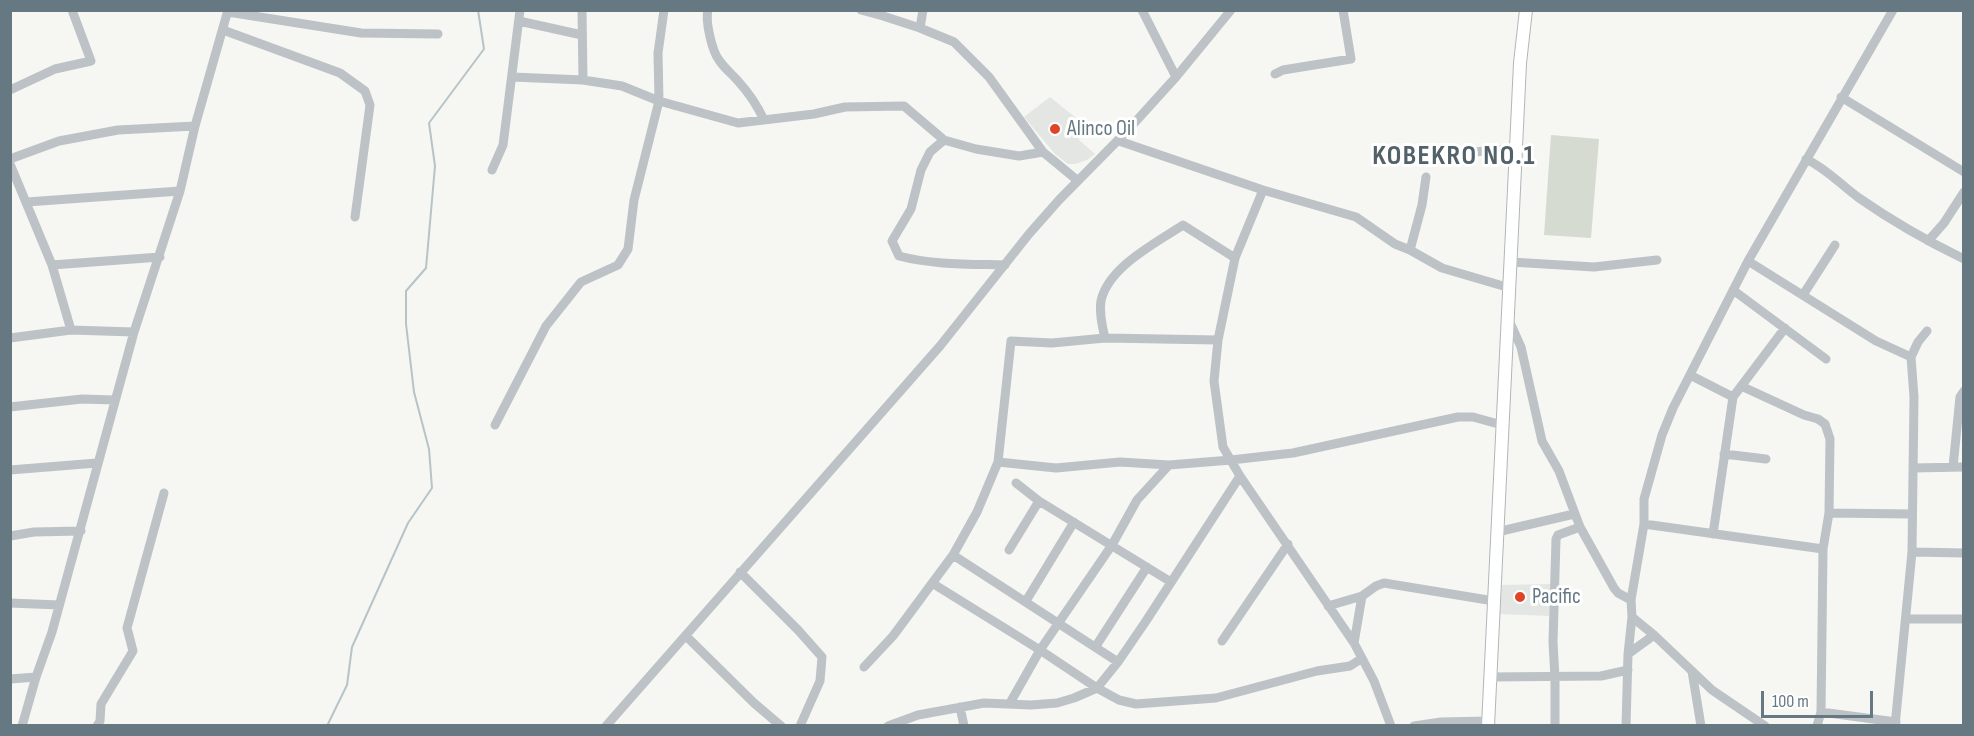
<!DOCTYPE html>
<html>
<head>
<meta charset="utf-8">
<style>
	body { margin:0 }
	#map { position:relative; width:1974px; height:736px; overflow:hidden; background:#f6f6f3; font-family:"Sofia Sans Condensed",sans-serif }
	canvas { display:block }
	.frame { position:absolute; inset:0; border:12px solid #667983; pointer-events:none }
	.scale { position:absolute; left:1761px; top:691px; width:112px; height:27px; box-sizing:border-box; border:3px solid #667983; border-top:0; padding-left:8px; font-size:18px; line-height:21px; white-space:nowrap; color:#667983; -webkit-text-stroke:4px #fff; paint-order:stroke }
</style>
</head>
<body>
<div id="map">
<canvas width="1974" height="736"></canvas>
<div class="frame"></div>
<div class="scale">100 m</div>
</div>
<script>
const ctx = document.querySelector('canvas').getContext('2d');
ctx.lineJoin = 'round';
function fill(path, color) { ctx.fillStyle = color; ctx.fill(path, 'evenodd'); }
function strokePath(path, color, width, dash) { ctx.strokeStyle = color; ctx.lineWidth = width; ctx.lineCap = dash ? 'butt' : 'round'; ctx.setLineDash(dash || []); ctx.stroke(path); }
function write(font, color, halo, rows, align = 'center') {
  ctx.font = font + ' "Sofia Sans Condensed",sans-serif'; ctx.lineWidth = 6; ctx.setLineDash([]); ctx.textBaseline = 'middle'; ctx.strokeStyle = halo; ctx.fillStyle = color; for (const [text, x, y, turn = 0] of rows) {
    ctx.save(); ctx.translate(x, y); ctx.rotate((+turn || 0) * Math.PI / 180); ctx.textAlign = isNaN(turn) ? turn : align; if (halo) ctx.strokeText(text, 0, 0); ctx.fillText(text, 0, 0); ctx.restore();
  }
}
const built = new Path2D(`
	M 1050,97 L 1080,121 L 1079,140 L 1095,154 L 1087,160 L 1075,164 L 1068,164 L 1055,154 L 1024,117 Z
	M 1551,584 L 1549,616 L 1500,614 L 1502,585 Z`);
const green = new Path2D(`
	M 1551,135 L 1599,139 L 1591,238 L 1544,235 Z`);
const stream = new Path2D(`
	M 327,726 L 347,685 L 352,647 L 408,523 L 432,488 L 429,449 L 414,392 L 406,324 L 406,291 L 426,268 L 435,166 L 429,123 L 484,49 L 478,10`);
const minor = new Path2D(`
	M 582,10 L 583,80 L 622,86 L 659,101 L 738,123 L 814,114 L 845,107 L 904,106 L 944,140 L 976,149 L 1019,156 L 1043,152
	M 708,10 C 705,21 712,51 719,60 C 724,68 732,74 738,81 C 748,92 758,107 764,120
	M 861,10 L 883,16 L 920,28 L 954,42 L 989,77 L 1043,152 L 1077,180
	M 1142,10 L 1176,77
	M 228,12 L 361,33 L 438,34
	M 519,21 L 582,35
	M 920,28 L 923,10
	M 223,30 L 340,73 L 365,91 L 370,105 L 355,217
	M 1275,74 L 1283,70 L 1351,59 L 1343,10
	M 512,77 L 583,80
	M 10,90 L 55,69 L 91,61 L 72,10
	M 1841,97 L 1964,172
	M 944,140 L 930,152 L 921,170 L 911,209 L 892,241 L 899,256 C 933,265 970,264 1005,265
	M 1119,141 L 1263,190 L 1356,217 L 1395,244 L 1410,250 L 1442,268 L 1510,288
	M 1464,153 L 1516,148
	M 10,159 L 59,141 L 118,130 L 195,126
	M 1806,159 C 1827,169 1841,185 1859,198 C 1892,221 1927,241 1964,259
	M 10,164 L 52,265 L 71,330
	M 492,170 L 503,145 L 520,10
	M 1263,190 L 1235,258 L 1218,340 L 1214,381 L 1223,447 L 1240,476 L 1354,643 L 1374,681 L 1391,726
	M 27,202 L 180,191
	M 1928,241 L 1944,223 L 1964,192
	M 1410,250 L 1422,205 L 1426,177
	M 1748,261 L 1876,341 L 1911,357
	M 1511,262 L 1594,267 L 1657,260
	M 52,265 L 160,257
	M 1733,290 L 1826,359
	M 1803,295 L 1835,245
	M 1508,318 L 1521,347 L 1542,441 L 1559,471 L 1580,527 L 1614,588 L 1618,593 L 1631,600
	M 10,338 L 71,330 L 134,332
	M 1105,338 C 1102,326 1099,313 1101,301 C 1108,267 1156,243 1183,225 L 1235,258
	M 1690,375 L 1733,397
	M 1741,386 L 1804,415 L 1818,419 L 1825,424 L 1830,439 L 1829,513 L 1823,549 L 1821,712 L 1817,726
	M 10,407 L 82,399 L 115,400
	M 495,425 L 546,326 L 581,282 L 618,265 L 628,249 L 634,200 L 659,101 L 658,53 L 664,10
	M 1724,454 L 1766,459
	M 998,462 L 1056,468 L 1120,462 L 1169,465 L 1231,460 L 1293,453 L 1458,417 L 1473,417 L 1502,425
	M 1953,467 L 1960,397 L 1964,391
	M 1913,468 L 1964,467
	M 10,470 L 97,463
	M 1016,483 L 1039,501 L 1171,582
	M 1829,513 L 1912,514
	M 1644,524 L 1823,549
	M 1497,532 L 1574,514
	M 1713,534 L 1733,397 L 1785,328
	M 10,536 L 34,532 L 81,531
	M 1009,550 L 1039,501
	M 1912,552 L 1964,553
	M 953,555 L 1118,662
	M 740,572 L 798,630 L 822,657 L 820,681 L 800,726
	M 932,583 L 1040,650 L 1097,688 L 1119,700 L 1136,704 L 1216,698 L 1317,671 L 1350,666 L 1361,659
	M 1026,601 L 1074,522
	M 10,603 L 59,605
	M 1328,606 L 1362,596 L 1376,586 L 1384,583 L 1494,601
	M 1632,617 L 1654,635 L 1712,690 L 1765,726
	M 1906,619 L 1964,619
	M 686,636 L 754,703 L 781,726
	M 1222,641 L 1288,544
	M 1354,643 L 1362,596
	M 1096,646 L 1147,567
	M 1628,654 L 1654,635
	M 864,667 L 893,636 L 953,555 L 977,512 L 998,462 L 1011,341 L 1052,343 L 1105,338 L 1218,340
	M 1692,671 L 1701,726
	M 1490,677 L 1601,676 L 1628,670
	M 10,679 L 36,677
	M 1010,703 L 1040,650 L 1112,545 L 1137,500 L 1169,465
	M 960,707 L 964,726
	M 1821,712 L 1896,722
	M 22,726 L 36,677 L 52,632 L 134,332 L 180,191 L 195,126 L 228,10
	M 97,726 L 100,721 L 101,704 L 133,651 L 127,628 L 164,493
	M 606,726 L 940,346 L 1029,234 L 1059,200 L 1128,130 L 1176,77 L 1231,10
	M 888,726 L 918,715 L 984,703 L 1031,705 L 1057,703 L 1074,698 L 1097,688 L 1118,662 L 1146,621 L 1240,476
	M 1414,726 L 1441,722 L 1488,721
	M 1555,726 L 1555,678 L 1553,642 L 1556,539 L 1558,535 L 1580,527
	M 1626,726 L 1628,654 L 1632,617 L 1631,600 L 1644,524 L 1644,499 L 1662,435 L 1673,408 L 1748,261 L 1893,10
	M 1895,726 L 1912,552 L 1914,397 L 1911,357 L 1918,342 L 1927,331`);
const major = new Path2D(`
	M 1488,726 L 1516,148 L 1520,63 L 1526,10`);
const markers = [
	[1055,129,6,"#df4429"],
	[1520,597,6,"#df4429"]
];
const poiNames = [
	["Alinco Oil",1067,129],
	["Pacific",1532,597]
];
const districtNames = [
	["KOBEKRO NO.1",1454,157]
];
fill(built, '#e4e6e4');
fill(green, '#d6dbd2');
strokePath(stream, '#b6c4c7', 2);
strokePath(major, '#b0b6b9', 14);
strokePath(minor, '#bcc2c5', 9);
strokePath(major, '#fff', 12);
for (const [x, y, r, color] of markers) { const dot = new Path2D(); dot.arc(x, y, r, 0, 2 * Math.PI); ctx.fillStyle = color; ctx.fill(dot); strokePath(dot, '#fff', 2); }
write('22px', '#667983', '#fff', poiNames, 'left');
ctx.letterSpacing = '1.5px';
write('bold 28px', '#536169', '#fff', districtNames);
ctx.letterSpacing = '0px';
</script>
</body>
</html>
